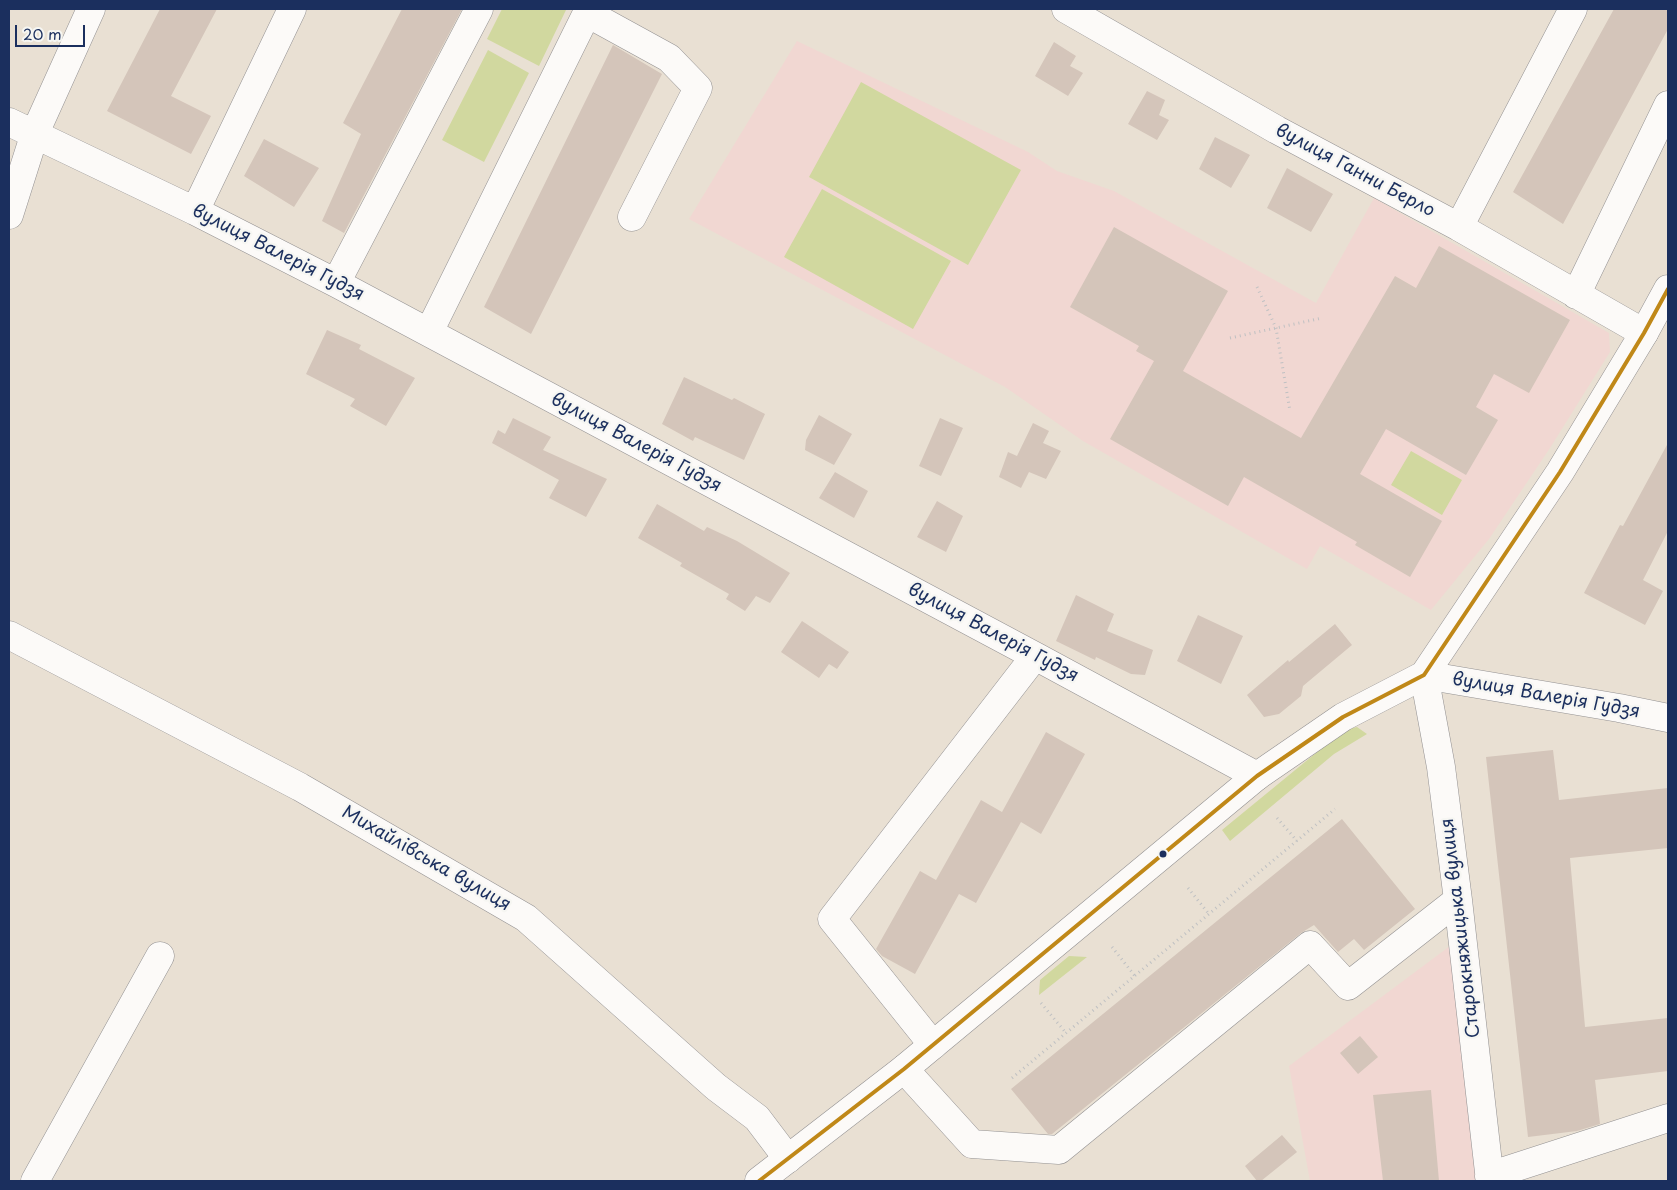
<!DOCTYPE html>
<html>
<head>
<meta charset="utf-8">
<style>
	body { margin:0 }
	#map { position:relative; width:1677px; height:1190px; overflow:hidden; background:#e9e0d3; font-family:"Playpen Sans",sans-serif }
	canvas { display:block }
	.frame { position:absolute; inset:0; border:10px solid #1b2f5e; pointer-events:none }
	.scale { position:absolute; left:15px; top:25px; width:70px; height:22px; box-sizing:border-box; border:2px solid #1b2f5e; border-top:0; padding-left:6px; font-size:15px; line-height:18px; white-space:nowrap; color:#1b2f5e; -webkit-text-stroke:4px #f6f6f2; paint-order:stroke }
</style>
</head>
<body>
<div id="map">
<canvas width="1677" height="1190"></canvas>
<div class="frame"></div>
<div class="scale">20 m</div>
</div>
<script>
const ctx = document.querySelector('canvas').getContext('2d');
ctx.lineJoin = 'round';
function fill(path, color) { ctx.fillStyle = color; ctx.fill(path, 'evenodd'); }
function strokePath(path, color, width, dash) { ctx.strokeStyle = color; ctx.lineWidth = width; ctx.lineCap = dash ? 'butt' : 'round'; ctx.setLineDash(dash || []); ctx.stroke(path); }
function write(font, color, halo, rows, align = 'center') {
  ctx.font = font + ' "Playpen Sans",sans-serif'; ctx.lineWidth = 4.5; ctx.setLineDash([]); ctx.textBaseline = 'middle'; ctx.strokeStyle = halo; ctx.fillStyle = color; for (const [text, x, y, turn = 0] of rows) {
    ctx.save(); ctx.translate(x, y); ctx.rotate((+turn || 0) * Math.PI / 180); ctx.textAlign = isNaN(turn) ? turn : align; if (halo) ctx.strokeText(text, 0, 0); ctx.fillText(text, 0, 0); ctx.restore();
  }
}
const built = new Path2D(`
	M 797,41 L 1028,152 L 1057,171 L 1114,191 L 1316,303 L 1374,198 L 1609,333 L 1610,352 L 1550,448 L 1489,539 L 1431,610 L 1320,546 L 1307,569 L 1083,441 L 1005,387 L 689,219 Z
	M 1450,946 L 1480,1181 L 1310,1181 L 1289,1066 Z`);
const green = new Path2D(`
	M 502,9 L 566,10 L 539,66 L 487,39 Z
	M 488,50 L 529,73 L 484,162 L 442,140 Z
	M 861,82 L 1021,170 L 968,265 L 809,177 Z
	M 822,189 L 951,261 L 913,329 L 784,257 Z
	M 1411,451 L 1462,480 L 1442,515 L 1391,485 Z
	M 1357,727 L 1367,734 L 1334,754 L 1230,841 L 1222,830 L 1344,730 Z
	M 1069,956 L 1087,957 L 1039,995 L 1040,980 Z`);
const building = new Path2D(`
	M 160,9 L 217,9 L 171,96 L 211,116 L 191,154 L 107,111 Z
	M 402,9 L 462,9 L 344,233 L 322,221 L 361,134 L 343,123 Z
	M 1614,9 L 1668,9 L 1668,29 L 1563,224 L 1513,192 Z
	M 1054,42 L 1076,56 L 1070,66 L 1083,73 L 1068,96 L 1035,76 Z
	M 613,45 L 662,74 L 531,334 L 484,307 Z
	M 1147,91 L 1165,100 L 1159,115 L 1169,120 L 1157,140 L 1128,124 Z
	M 1215,137 L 1250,155 L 1231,188 L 1199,169 Z
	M 264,139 L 319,168 L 294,207 L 244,176 Z
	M 1287,168 L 1333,194 L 1311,232 L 1267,208 Z
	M 1114,227 L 1228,291 L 1183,371 L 1301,438 L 1395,276 L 1416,288 L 1439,246 L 1570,320 L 1529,393 L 1494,374 L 1476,407 L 1498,420 L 1466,475 L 1386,429 L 1360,474 L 1442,521 L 1410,577 L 1355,545 L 1357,542 L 1244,477 L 1228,506 L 1110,439 L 1154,361 L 1136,351 L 1139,346 L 1070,307 Z
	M 327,330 L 361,345 L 359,349 L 415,378 L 386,426 L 350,406 L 355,399 L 306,374 Z
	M 684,377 L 732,400 L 734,398 L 765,414 L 744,460 L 695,437 L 693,441 L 662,424 Z
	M 819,415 L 852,434 L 834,465 L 805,450 L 806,440 Z
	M 513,418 L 551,437 L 543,450 L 607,479 L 586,517 L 549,498 L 559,480 L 492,443 L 498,430 L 505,434 Z
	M 940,418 L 963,428 L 941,476 L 919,466 Z
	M 1033,423 L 1049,431 L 1043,443 L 1061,451 L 1046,479 L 1029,472 L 1021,488 L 999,477 L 1008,452 L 1017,456 Z
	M 1668,443 L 1668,531 L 1643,580 L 1663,591 L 1645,625 L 1584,593 L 1620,525 L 1623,526 Z
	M 835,472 L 868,491 L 854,518 L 819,498 Z
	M 937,501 L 963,516 L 946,552 L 917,537 Z
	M 657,504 L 704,531 L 707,527 L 737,541 L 790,573 L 770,603 L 756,596 L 745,611 L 726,599 L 729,594 L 680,566 L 682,563 L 638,538 Z
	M 1076,595 L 1114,614 L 1107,631 L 1153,650 L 1145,675 L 1131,674 L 1096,657 L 1095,660 L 1056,641 Z
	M 1198,615 L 1243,636 L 1221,684 L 1177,661 Z
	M 802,621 L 849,652 L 837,669 L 829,664 L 819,678 L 781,652 Z
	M 1335,624 L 1352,645 L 1303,686 L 1301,696 L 1279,714 L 1264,717 L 1247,695 L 1288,660 L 1289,662 Z
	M 1046,732 L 1085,754 L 1041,834 L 1021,822 L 976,903 L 959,894 L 915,974 L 882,956 L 876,949 L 920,871 L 936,880 L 981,800 L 1002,812 Z
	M 1553,750 L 1559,800 L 1668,788 L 1668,848 L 1570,858 L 1585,1027 L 1668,1018 L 1668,1071 L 1595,1080 L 1600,1124 L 1577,1131 L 1528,1137 L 1486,757 Z
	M 1342,819 L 1415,909 L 1364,950 L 1354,939 L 1338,952 L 1314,925 L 1301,933 L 1052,1134 L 1048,1134 L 1011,1089 Z
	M 1360,1036 L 1378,1057 L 1358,1074 L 1340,1053 Z
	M 1431,1090 L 1439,1181 L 1383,1181 L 1373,1095 Z
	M 1282,1135 L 1297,1152 L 1261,1181 L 1257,1181 L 1245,1166 Z`);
const path = new Path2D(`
	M 1257,287 L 1276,328 L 1290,411
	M 1230,338 L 1322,318
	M 1277,818 L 1297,841
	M 1188,888 L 1209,914
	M 1112,947 L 1135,976
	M 1041,1003 L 1066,1033
	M 1012,1078 L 1335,809`);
const minor = new Path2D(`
	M 1066,9 L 1277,130 L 1459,227 L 1644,333
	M 9,122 L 195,211 L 336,283 L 1035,656 L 1257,776
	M 195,211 L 292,9
	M 9,215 L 35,133 L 91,9
	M 1459,227 L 1573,9
	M 336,283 L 479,9
	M 1576,295 L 1668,105
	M 429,332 L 587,13 L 669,58 L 698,88 L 632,217
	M 9,635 L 300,787 L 526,918 L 716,1087 L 757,1118 L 788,1159
	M 933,1045 L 832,919 L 1035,656
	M 904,1069 L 972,1144 L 1059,1150 L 1310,945 L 1348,986 L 1458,900
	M 1489,1176 L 1668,1118
	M 35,1181 L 160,956
	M 1490,1181 L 1458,900 L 1441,767 L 1424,675 L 1619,708 L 1668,718`);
const major = new Path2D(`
	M 759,1181 L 904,1069 L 1257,776 L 1343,717 L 1424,675 L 1560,472 L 1644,333 L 1668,289`);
const bus1 = new Path2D(`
	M 759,1181 L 904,1069 L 1257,776 L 1343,717 L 1424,675 L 1560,472 L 1644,333 L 1668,289`);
const markers = [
	[1163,854,4.5,"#1b2f5e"]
];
const streetNames = [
	["вулиця Ганни Берло",1355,171,28],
	["вулиця Валерія Гудзя",278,253,27],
	["вулиця Валерія Гудзя",636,443,28],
	["вулиця Валерія Гудзя",993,633,28],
	["вулиця Валерія Гудзя",1546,696,10],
	["Михайлівська вулиця",426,859,30],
	["Старокняжицька вулиця",1461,928,-97]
];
fill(built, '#f1d7d2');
fill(green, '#d1d89f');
fill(building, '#d4c5ba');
strokePath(minor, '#939192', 29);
strokePath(major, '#939192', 29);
strokePath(path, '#bfc0c2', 3, [1, 4]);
strokePath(minor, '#fcfaf8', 28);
strokePath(major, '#fcfaf8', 28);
strokePath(bus1, '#c08818', 4);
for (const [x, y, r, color] of markers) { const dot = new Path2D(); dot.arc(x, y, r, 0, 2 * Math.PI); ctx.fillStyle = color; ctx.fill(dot); strokePath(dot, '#f6f6f2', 2); }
write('18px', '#1b2f5e', '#f6f6f2', streetNames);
</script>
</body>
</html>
